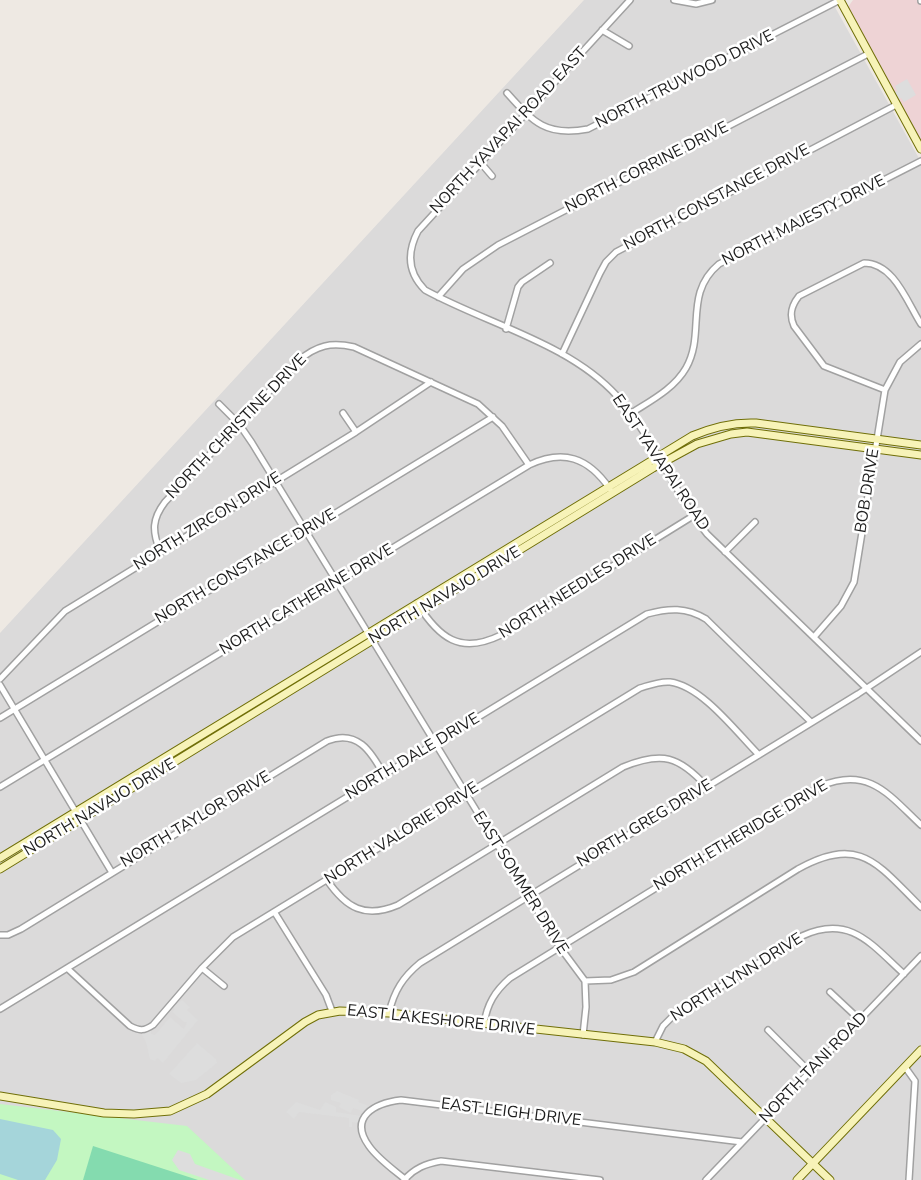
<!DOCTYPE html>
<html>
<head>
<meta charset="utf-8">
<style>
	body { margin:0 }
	canvas { display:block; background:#eee9e3 }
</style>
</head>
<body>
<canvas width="921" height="1180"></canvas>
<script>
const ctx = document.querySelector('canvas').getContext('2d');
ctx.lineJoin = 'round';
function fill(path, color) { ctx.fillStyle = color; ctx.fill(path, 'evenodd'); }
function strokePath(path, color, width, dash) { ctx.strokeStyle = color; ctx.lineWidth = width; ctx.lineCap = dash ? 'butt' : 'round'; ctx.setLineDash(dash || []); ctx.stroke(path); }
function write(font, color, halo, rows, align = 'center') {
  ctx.font = font + ' "Nunito Sans",sans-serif'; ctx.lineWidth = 5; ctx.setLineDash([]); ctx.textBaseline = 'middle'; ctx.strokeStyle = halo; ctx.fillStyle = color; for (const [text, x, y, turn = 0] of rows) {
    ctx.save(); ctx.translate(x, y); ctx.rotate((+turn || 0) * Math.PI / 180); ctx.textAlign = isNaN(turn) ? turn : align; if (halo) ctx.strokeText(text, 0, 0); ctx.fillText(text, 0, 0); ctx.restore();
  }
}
const residential = new Path2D(`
	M 584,0 L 831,0 L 921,162 L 921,1180 L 0,1180 L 0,633 Z`);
const commercial = new Path2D(`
	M 853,0 L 921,0 L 921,142 L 848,7 Z`);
const park = new Path2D(`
	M 0,1104 L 187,1126 L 245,1180 L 0,1180 Z`);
const pitch = new Path2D(`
	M 93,1146 L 198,1180 L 83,1180 Z`);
const parking = new Path2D(`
	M 907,79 L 916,95 L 904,102 L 901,98 L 896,100 L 892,94 L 897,91 L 895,86 Z
	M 182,1000 L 190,1007 L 187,1010 L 198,1020 L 163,1063 L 157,1058 L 155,1061 L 150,1059 L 146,1042 L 141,1033 L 151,1030 L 151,1034 L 155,1035 L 170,1017 L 184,1029 L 187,1022 L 184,1022 L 172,1012 L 175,1009 L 172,1007 Z
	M 197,1043 L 216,1059 L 217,1063 L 196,1080 L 181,1083 L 169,1074 Z
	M 337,1091 L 359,1100 L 358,1102 L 369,1106 L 363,1111 L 353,1108 L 351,1113 L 339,1107 L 341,1103 L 331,1100 L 331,1095 Z
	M 296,1102 L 320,1110 L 325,1102 L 336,1107 L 336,1112 L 361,1116 L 358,1123 L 352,1122 L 352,1127 L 349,1127 L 349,1118 L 299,1112 L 294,1119 L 286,1112 Z
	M 178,1150 L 190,1154 L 195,1164 L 240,1180 L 209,1180 L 179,1170 L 172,1160 Z`);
const water = new Path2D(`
	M 0,1119 L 53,1130 L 61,1139 L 57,1160 L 45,1180 L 18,1180 L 0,1174 Z`);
const street = new Path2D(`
	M 630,0 L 418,231 C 407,252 407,272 425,290 C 487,324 569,343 617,396 C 653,437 673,491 707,534 L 921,741
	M 674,0 L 696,4 L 712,0
	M 921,0 L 921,1
	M 602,30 L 629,46
	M 507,93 C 533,122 546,137 588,129 L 840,0
	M 480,162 L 492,176
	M 438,297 L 463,269 L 498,245 L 868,54
	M 506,329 L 518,287 L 522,282 L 550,263
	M 562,354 L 600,273 L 606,262 L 616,252 L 896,105
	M 885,390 L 824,366 L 794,326 C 789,315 791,306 799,296 L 864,263 C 894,263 907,302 921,324
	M 219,404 L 239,424 L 252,443 L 559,946 L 585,981 L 611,980 L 634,972 L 798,869 C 861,834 878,865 921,907
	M 343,413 L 356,432
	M 630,414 C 650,401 674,389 686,368 C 706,333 683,294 719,264 L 921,161
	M 160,551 C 152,531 152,519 165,502 L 298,361 C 317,345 331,342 354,347 L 478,404 L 502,426 L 529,465
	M 725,552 L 755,522
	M 417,603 C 439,638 460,655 501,635 L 693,516
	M 814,637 L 841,606 L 854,582 L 885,390 L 900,362 L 921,344
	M 0,679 L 65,611 L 356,432 L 431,382
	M 0,685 L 111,871
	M 0,718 L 493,417
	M 0,787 L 529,465 C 563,449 588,457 610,489
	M 327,880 C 346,908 365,919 398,905 L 623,767 C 662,751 679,756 707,787
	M 275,913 L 326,995 L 332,1011
	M 0,935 L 8,935 L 21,929 L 327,741 C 357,729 371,751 384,775
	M 202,968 L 224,986
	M 68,969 L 130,1026 C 140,1031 144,1031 153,1025 L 202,968 L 233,937 L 640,688 C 650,685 660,681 670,682 C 702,686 737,733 759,755
	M 830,992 L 860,1020
	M 0,1009 L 647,614 C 669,608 686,607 706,619 L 811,722
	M 389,1013 C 394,991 403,977 420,963 L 858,694 L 921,652
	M 484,1024 C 487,1004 495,991 510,978 L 821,786 C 869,766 889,795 921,825
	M 768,1030 L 810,1072
	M 583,1035 L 586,1007 L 585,981
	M 655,1042 L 663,1026 L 672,1017 L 802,936 C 850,914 871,944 904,974
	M 905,1067 L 915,1081 L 909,1180
	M 404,1180 C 415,1168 425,1164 441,1161 L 600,1180
	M 406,1180 C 394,1170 378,1159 369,1146 C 348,1117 375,1103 401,1100 L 742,1142
	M 706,1180 L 921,956`);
const secondary = new Path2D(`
	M 840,0 L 921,149
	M 0,858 L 692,436 C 713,427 733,422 756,423 L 921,445
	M 0,869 L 653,468 L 697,444 L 731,434 L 747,432 L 921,455
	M 0,1096 L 104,1113 L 134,1114 L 170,1111 L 207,1094 L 305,1022 L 318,1015 L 340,1011 L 389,1013 L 655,1042 L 684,1049 L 706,1061 L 830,1180
	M 797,1180 L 921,1050`);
const streetNames = [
	["NORTH TRUWOOD DRIVE",685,80,-27],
	["NORTH YAVAPAI ROAD EAST",509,131,-47],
	["NORTH CORRINE DRIVE",647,168,-27],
	["NORTH CONSTANCE DRIVE",717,198,-28],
	["NORTH MAJESTY DRIVE",804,221,-27],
	["NORTH CHRISTINE DRIVE",237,427,-46],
	["EAST YAVAPAI ROAD",660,463,56],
	["BOB DRIVE",868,491,-81],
	["NORTH ZIRCON DRIVE",208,522,-32],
	["NORTH CONSTANCE DRIVE",246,567,-31],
	["NORTH NEEDLES DRIVE",578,587,-32],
	["NORTH NAVAJO DRIVE",445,596,-31],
	["NORTH CATHERINE DRIVE",307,600,-31],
	["NORTH DALE DRIVE",413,757,-31],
	["NORTH NAVAJO DRIVE",100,808,-31],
	["NORTH TAYLOR DRIVE",196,820,-31],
	["NORTH GREG DRIVE",645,824,-31],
	["NORTH VALORIE DRIVE",402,834,-32],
	["NORTH ETHERIDGE DRIVE",741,836,-31],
	["EAST SOMMER DRIVE",520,883,58],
	["NORTH LYNN DRIVE",737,978,-32],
	["EAST LAKESHORE DRIVE",441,1021,6],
	["NORTH TANI ROAD",814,1068,-46],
	["EAST LEIGH DRIVE",511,1113,7]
];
fill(residential, '#dbdada');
fill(commercial, '#eed3d5');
fill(park, '#c3f7c1');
fill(pitch, '#84dbaf');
fill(parking, '#ddd');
fill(water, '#a5d5da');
strokePath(street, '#a1a1a1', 8);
strokePath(secondary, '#706f08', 9);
strokePath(street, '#fff', 5);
strokePath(secondary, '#f7f3b8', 7);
write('16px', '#1d1d1d', '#fff', streetNames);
</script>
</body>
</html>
